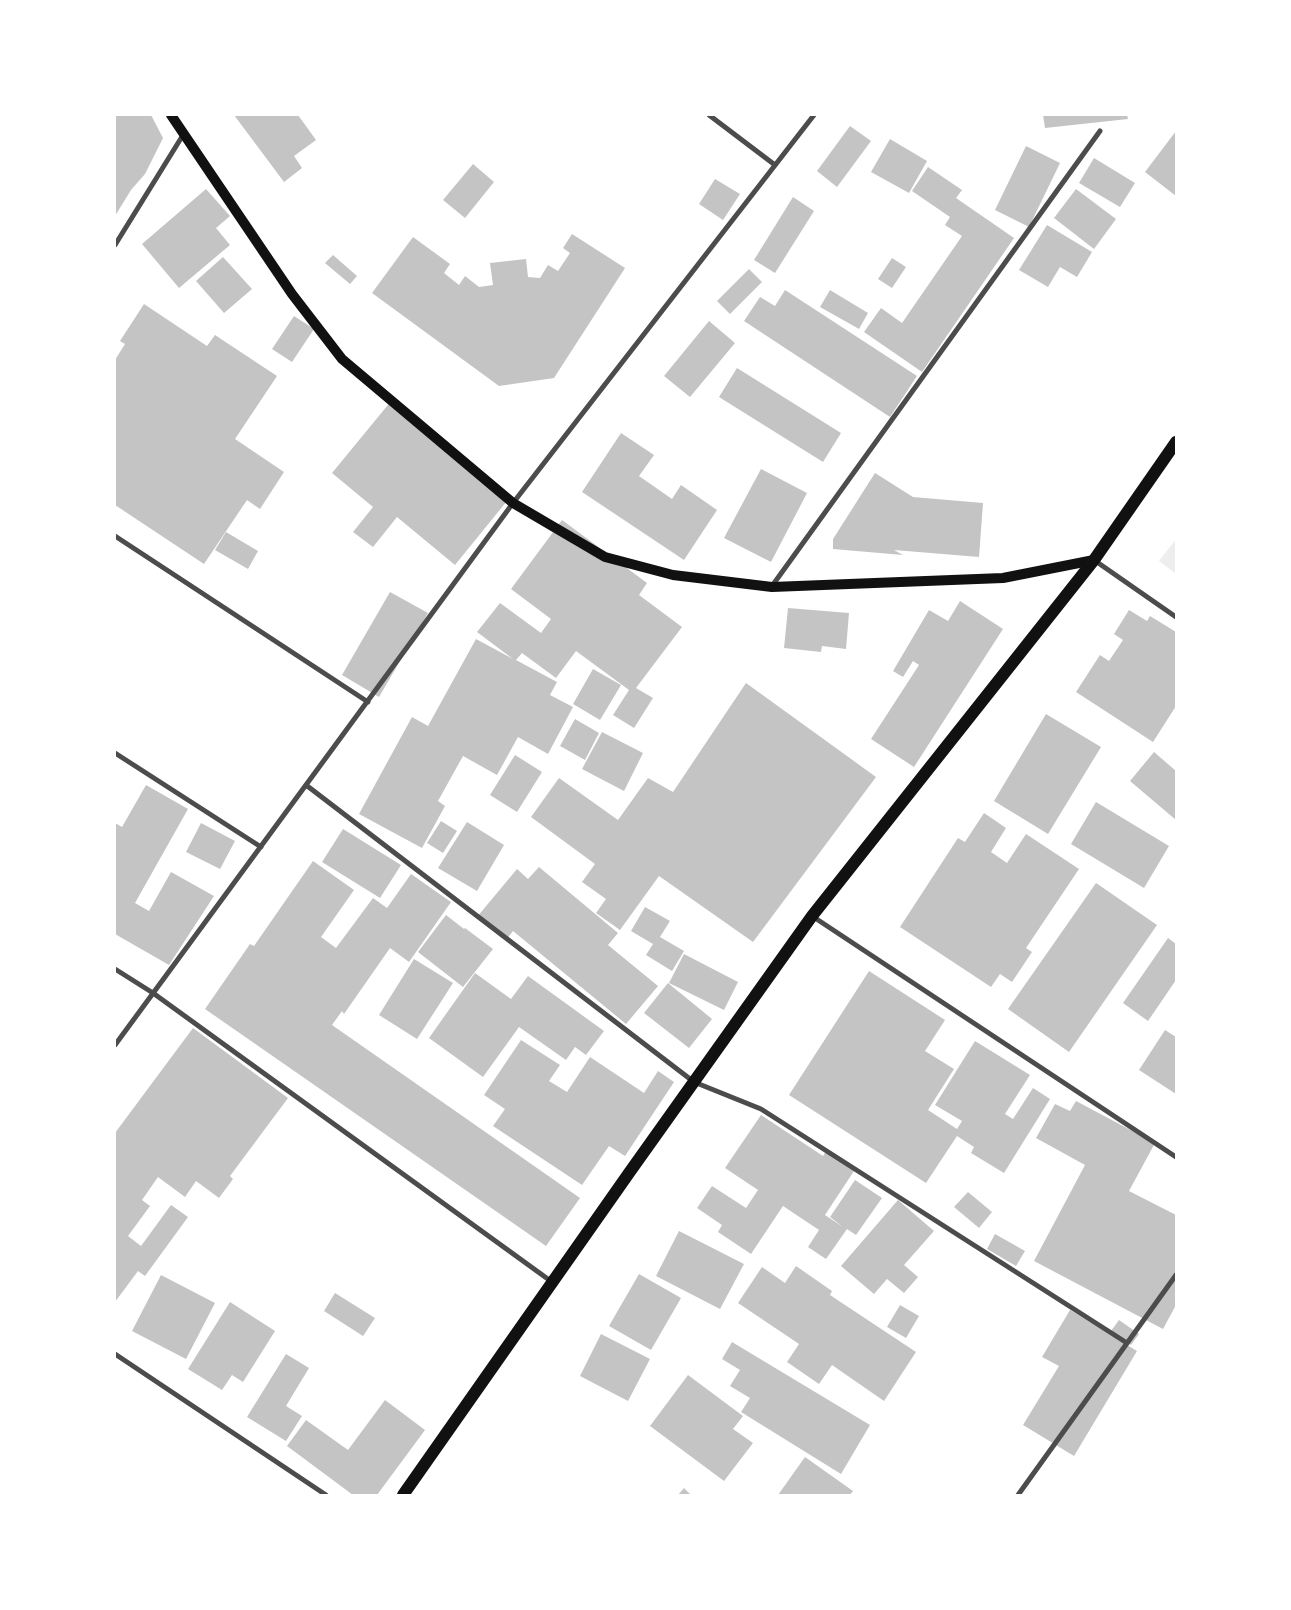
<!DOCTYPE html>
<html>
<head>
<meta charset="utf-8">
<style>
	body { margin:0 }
	#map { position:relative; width:1291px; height:1610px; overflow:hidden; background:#fff; font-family:Inter,sans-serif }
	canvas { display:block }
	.frame { position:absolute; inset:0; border:116px solid #fff; pointer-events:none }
</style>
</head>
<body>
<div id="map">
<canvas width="1291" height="1610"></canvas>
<div class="frame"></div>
</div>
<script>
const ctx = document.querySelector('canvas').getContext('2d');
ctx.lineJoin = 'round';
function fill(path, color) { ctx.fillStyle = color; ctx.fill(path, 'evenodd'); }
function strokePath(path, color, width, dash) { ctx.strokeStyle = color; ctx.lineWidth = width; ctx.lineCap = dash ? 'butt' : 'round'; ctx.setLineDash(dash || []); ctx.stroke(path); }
const green = new Path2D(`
	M 1176,539 L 1176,574 L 1159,561 Z`);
const building = new Path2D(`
	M 115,115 L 151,115 L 163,138 L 145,174 L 131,190 L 115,216 Z
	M 234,115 L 298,115 L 316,140 L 294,156 L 302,168 L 284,182 Z
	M 1043,115 L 1127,115 L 1128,119 L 1045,128 Z
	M 850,126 L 871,141 L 837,187 L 817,171 Z
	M 1176,131 L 1176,196 L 1145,172 Z
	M 890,139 L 927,161 L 909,193 L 871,172 Z
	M 1026,146 L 1060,163 L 1029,227 L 995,210 Z
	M 1094,158 L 1135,183 L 1120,207 L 1079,183 Z
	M 473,164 L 494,182 L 465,218 L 443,200 Z
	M 928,167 L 962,190 L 956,198 L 1014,238 L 922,372 L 864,332 L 881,308 L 902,323 L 962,236 L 945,225 L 950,217 L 912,191 Z
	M 715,179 L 740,194 L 723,220 L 699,204 Z
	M 206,189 L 230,216 L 216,228 L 230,245 L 179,288 L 142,244 Z
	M 1076,189 L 1116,219 L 1094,249 L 1054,218 Z
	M 793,197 L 814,211 L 775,273 L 754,260 Z
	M 1047,225 L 1092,252 L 1077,277 L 1060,267 L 1048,287 L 1019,270 Z
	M 572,234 L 625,268 L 554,378 L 499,386 L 372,293 L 413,237 L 450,264 L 444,273 L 459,285 L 465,276 L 479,287 L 493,285 L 490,263 L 526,259 L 528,277 L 540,278 L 548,265 L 558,271 L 570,253 L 563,248 Z
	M 333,255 L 357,276 L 350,284 L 325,263 Z
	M 223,257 L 252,289 L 224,313 L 196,281 Z
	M 892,258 L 906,267 L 892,288 L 878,279 Z
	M 749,269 L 762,282 L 730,314 L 717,301 Z
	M 785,290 L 917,376 L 890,417 L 744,321 L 760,297 L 775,306 Z
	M 830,290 L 868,313 L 859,329 L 820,307 Z
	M 144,304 L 207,346 L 215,335 L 277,376 L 235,439 L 284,472 L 260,509 L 247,500 L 204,564 L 115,505 L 115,360 L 125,344 L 120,341 Z
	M 294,316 L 314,329 L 292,362 L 272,349 Z
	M 709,321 L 735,343 L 690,397 L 664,376 Z
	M 737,368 L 841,433 L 823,462 L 719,397 Z
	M 392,400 L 511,496 L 455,565 L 397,517 L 373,547 L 353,532 L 373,507 L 332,473 Z
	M 621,433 L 654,455 L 639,476 L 672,499 L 681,485 L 717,510 L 684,560 L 582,492 Z
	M 761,469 L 807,493 L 771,562 L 724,538 Z
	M 875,473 L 913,497 L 983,503 L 979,557 L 894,550 L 903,555 L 833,549 L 833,539 Z
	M 562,520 L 647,583 L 639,595 L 682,627 L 636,688 L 653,698 L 634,728 L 613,715 L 629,690 L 576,651 L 556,678 L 522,653 L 516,660 L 557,682 L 550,695 L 573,707 L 548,754 L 518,737 L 497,775 L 463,756 L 438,801 L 445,806 L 422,848 L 359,814 L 412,717 L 428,726 L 476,639 L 513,659 L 477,632 L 500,603 L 541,633 L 551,619 L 511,589 Z
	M 226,532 L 258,551 L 248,569 L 215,550 Z
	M 390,592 L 428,613 L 379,697 L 342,675 Z
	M 960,601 L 1003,629 L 914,767 L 871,739 L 919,665 L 913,661 L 903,677 L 893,671 L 929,610 L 948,621 Z
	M 788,608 L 849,613 L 846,649 L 822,646 L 821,652 L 784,648 Z
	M 1129,610 L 1147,621 L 1150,616 L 1176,632 L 1176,706 L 1153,742 L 1076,692 L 1100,655 L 1109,661 L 1123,640 L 1114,634 Z
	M 593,669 L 621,685 L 600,720 L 573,704 Z
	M 746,683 L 876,777 L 753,942 L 659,876 L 620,930 L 596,913 L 606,899 L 582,882 L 595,864 L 531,817 L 559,778 L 618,820 L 648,778 L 673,792 Z
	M 1046,714 L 1101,747 L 1048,834 L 994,801 Z
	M 575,719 L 599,733 L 585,760 L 560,746 Z
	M 602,732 L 643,753 L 624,791 L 582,769 Z
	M 1154,752 L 1176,771 L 1176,820 L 1130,781 Z
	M 515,755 L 542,772 L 517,812 L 490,795 Z
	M 146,785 L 188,809 L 135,903 L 149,911 L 171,872 L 214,896 L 169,965 L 115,934 L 115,823 L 122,827 Z
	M 1096,802 L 1169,846 L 1144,888 L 1071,844 Z
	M 984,813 L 1006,828 L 991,852 L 1007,863 L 1026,834 L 1079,869 L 1026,948 L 1032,952 L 1012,982 L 1000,974 L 991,987 L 900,927 L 958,838 L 965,842 Z
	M 441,821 L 457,831 L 443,853 L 427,843 Z
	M 467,822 L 504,845 L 477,891 L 438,868 Z
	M 201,823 L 235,841 L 220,869 L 186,852 Z
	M 343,829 L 401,865 L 380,898 L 322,862 Z
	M 313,861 L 354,890 L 321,937 L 336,948 L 373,898 L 387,908 L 411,874 L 451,902 L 409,962 L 390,948 L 344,1014 L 342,1011 L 332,1025 L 580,1198 L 546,1246 L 205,1009 L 250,944 L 254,946 Z
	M 539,867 L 618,933 L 608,945 L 658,986 L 626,1024 L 513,931 L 506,940 L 477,917 L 517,869 L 528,879 Z
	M 1096,883 L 1157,925 L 1069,1052 L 1008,1009 Z
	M 645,907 L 670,921 L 660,937 L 684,951 L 672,971 L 646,955 L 653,944 L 631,931 Z
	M 446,915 L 464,929 L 465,928 L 493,949 L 463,987 L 418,952 Z
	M 1168,938 L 1176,944 L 1176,980 L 1148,1021 L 1123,1003 Z
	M 684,954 L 738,982 L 724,1010 L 669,983 Z
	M 414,959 L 453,983 L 417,1039 L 379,1015 Z
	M 869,971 L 945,1020 L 925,1051 L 954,1069 L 928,1110 L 957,1129 L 962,1121 L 935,1105 L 975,1041 L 1030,1075 L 1005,1114 L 1013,1119 L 1033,1088 L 1050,1099 L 1004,1173 L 971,1153 L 974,1147 L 957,1136 L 926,1183 L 789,1095 Z
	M 475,973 L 511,999 L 528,976 L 604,1031 L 586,1055 L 575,1047 L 566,1060 L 519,1027 L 483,1077 L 429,1038 Z
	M 668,983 L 712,1019 L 689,1048 L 644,1013 Z
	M 193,1028 L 288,1098 L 230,1176 L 233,1179 L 219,1198 L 196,1181 L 185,1197 L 158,1177 L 142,1200 L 150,1206 L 128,1236 L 141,1246 L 171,1205 L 188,1217 L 145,1276 L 138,1271 L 115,1302 L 115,1133 Z
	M 1165,1030 L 1176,1037 L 1176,1094 L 1139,1070 Z
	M 521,1040 L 560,1065 L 549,1081 L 567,1092 L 590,1057 L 644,1093 L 658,1071 L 674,1082 L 625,1156 L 609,1146 L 582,1185 L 493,1126 L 505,1109 L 484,1095 Z
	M 1076,1101 L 1155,1143 L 1129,1191 L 1176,1215 L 1176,1305 L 1163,1329 L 1034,1261 L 1085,1165 L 1036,1138 L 1055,1104 L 1070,1111 Z
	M 761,1115 L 823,1156 L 826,1151 L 854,1171 L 825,1215 L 843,1227 L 830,1217 L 855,1180 L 882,1198 L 856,1235 L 847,1229 L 826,1259 L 808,1247 L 819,1230 L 783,1206 L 751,1254 L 718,1232 L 722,1225 L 697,1208 L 712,1186 L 746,1208 L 758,1190 L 725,1168 Z
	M 968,1192 L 992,1212 L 979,1228 L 954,1207 Z
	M 898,1200 L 934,1231 L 904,1265 L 918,1277 L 904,1293 L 887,1279 L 874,1294 L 841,1266 Z
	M 679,1231 L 744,1264 L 720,1309 L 656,1276 Z
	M 995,1234 L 1025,1251 L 1016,1266 L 987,1249 Z
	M 796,1266 L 832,1291 L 830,1295 L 916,1352 L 884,1401 L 832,1365 L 819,1384 L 787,1362 L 799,1344 L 738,1303 L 762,1267 L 785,1283 Z
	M 639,1274 L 681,1298 L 651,1350 L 609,1326 Z
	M 161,1275 L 215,1303 L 186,1359 L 132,1331 Z
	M 335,1293 L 375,1318 L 363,1336 L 324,1311 Z
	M 230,1302 L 275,1331 L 243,1382 L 232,1375 L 222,1390 L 188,1369 Z
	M 900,1305 L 919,1316 L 906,1338 L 887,1327 Z
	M 1070,1310 L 1137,1351 L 1074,1456 L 1023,1425 L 1059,1366 L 1042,1357 Z
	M 1119,1320 L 1139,1334 L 1131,1345 L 1111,1331 Z
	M 601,1334 L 650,1359 L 628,1401 L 580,1376 Z
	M 732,1342 L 870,1425 L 841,1474 L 741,1412 L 750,1398 L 730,1386 L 740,1370 L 722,1359 Z
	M 286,1354 L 309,1368 L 286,1406 L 302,1416 L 286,1441 L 247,1417 Z
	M 688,1375 L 743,1416 L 733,1429 L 753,1443 L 724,1481 L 650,1426 Z
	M 385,1400 L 425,1430 L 377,1495 L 353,1495 L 287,1446 L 306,1420 L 348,1450 Z
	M 805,1457 L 853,1491 L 850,1495 L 778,1495 Z
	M 684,1488 L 691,1495 L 678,1495 Z`);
const minor = new Path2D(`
	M 709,115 L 775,165
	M 115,245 L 183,135
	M 115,536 L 368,702
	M 1094,560 L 1176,617
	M 772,586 L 1100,131
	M 115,753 L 261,847
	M 306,785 L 694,1082 L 761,1109 L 1127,1343
	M 812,916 L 1176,1157
	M 115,969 L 153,993 L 552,1282
	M 115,1045 L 513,503 L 814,115
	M 115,1354 L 326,1495
	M 1018,1495 L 1176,1275`);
const secondary = new Path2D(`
	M 171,115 L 292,294 L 342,359 L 513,503 L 605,557 L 673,575 L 772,587 L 1003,578 L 1094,560`);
const primary = new Path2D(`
	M 403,1495 L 629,1173 L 812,916 L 1094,560 L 1176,442`);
fill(green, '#eee');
fill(building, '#c4c4c4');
strokePath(minor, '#4c4c4c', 5);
strokePath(secondary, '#111', 10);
strokePath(primary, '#111', 12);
</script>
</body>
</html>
